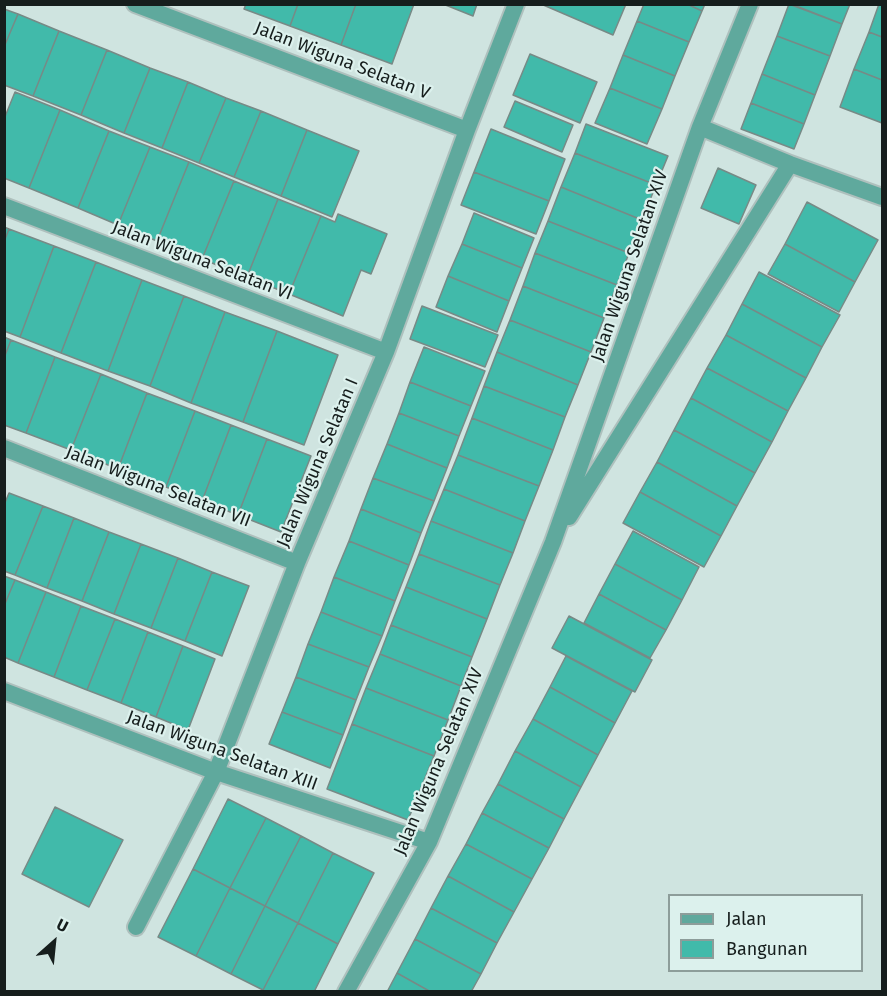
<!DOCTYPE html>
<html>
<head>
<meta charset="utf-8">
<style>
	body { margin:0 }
	#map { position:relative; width:887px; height:996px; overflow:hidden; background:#cfe4e0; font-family:"Fira Sans",sans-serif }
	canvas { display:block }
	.frame { position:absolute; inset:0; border:6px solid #161e1d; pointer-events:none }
	.legend { position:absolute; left:668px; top:894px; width:195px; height:78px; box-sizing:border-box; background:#dcf1ed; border:2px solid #8d9d9a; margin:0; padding:8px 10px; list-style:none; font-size:18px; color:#161e1d }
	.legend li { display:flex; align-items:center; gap:12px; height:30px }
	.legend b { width:30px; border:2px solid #8d9d9a }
	.north { position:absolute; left:24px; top:912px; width:60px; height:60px; -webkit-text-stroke:4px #dcf1ed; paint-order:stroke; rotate:27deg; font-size:16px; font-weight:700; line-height:24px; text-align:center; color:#161e1d }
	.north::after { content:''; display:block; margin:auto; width:21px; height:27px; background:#161e1d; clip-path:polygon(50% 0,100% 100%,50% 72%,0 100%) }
</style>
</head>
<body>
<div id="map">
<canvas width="887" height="996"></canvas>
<div class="frame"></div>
<ul class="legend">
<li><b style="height:8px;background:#5fa99d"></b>Jalan</li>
<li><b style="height:16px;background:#41baaa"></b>Bangunan</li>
</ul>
<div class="north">U</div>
</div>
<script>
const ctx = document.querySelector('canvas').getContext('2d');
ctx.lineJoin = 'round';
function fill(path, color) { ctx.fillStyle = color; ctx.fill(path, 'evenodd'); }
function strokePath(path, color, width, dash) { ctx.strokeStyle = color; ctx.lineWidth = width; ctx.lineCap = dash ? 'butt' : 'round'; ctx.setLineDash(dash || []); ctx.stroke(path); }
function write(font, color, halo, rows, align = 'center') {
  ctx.font = font + ' "Fira Sans",sans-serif'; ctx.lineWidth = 4.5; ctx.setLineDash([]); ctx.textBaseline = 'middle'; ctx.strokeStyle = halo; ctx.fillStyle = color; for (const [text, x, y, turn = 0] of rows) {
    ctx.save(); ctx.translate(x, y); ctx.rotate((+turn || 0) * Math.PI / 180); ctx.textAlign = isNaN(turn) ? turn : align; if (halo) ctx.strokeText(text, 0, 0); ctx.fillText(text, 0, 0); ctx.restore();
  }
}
const building = new Path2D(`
	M 246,4 L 298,4 L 290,26 L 244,9 Z
	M 298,4 L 356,4 L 341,45 L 290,26 Z
	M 356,4 L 414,4 L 392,64 L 341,45 Z
	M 443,4 L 477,4 L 473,16 Z
	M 541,4 L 626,4 L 613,35 Z
	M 644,4 L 687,4 L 702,11 L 689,42 L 637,21 Z
	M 687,4 L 705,4 L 702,11 Z
	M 789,4 L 842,24 L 830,56 L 777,36 Z
	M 791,4 L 850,4 L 842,24 Z
	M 879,4 L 882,4 L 882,37 L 869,32 Z
	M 4,9 L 18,14 L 4,47 Z
	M 18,14 L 59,31 L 33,96 L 4,85 L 4,47 Z
	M 637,21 L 689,42 L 675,76 L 623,55 Z
	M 59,31 L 107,50 L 81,115 L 33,96 Z
	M 869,32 L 882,37 L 882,80 L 854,69 Z
	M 777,36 L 830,56 L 815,95 L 762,74 Z
	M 107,50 L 150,68 L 124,133 L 81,115 Z
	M 530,54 L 597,82 L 580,123 L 513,95 Z
	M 623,55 L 675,76 L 662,109 L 610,88 Z
	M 150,68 L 188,82 L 162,148 L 124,133 Z
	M 854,69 L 882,80 L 882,123 L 840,107 Z
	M 762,74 L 815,95 L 804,124 L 751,103 Z
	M 188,82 L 226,98 L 199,163 L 162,148 Z
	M 610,88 L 662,109 L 647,144 L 595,123 Z
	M 15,92 L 60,110 L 29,188 L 4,178 L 4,119 Z
	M 226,98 L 261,111 L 234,177 L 199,163 Z
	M 515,101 L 573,125 L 562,152 L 504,127 Z
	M 751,103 L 804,124 L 794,149 L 741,129 Z
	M 60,110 L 109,131 L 78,208 L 29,188 Z
	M 261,111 L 307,130 L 281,196 L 234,177 Z
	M 586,124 L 668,156 L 656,185 L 575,153 Z
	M 491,129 L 565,159 L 549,201 L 474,172 Z
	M 307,130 L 359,151 L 332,217 L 281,196 Z
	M 109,131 L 150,147 L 118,225 L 78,208 Z
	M 150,147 L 189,162 L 157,241 L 118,225 Z
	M 575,153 L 656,185 L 642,220 L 561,187 Z
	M 189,162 L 234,181 L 202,259 L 157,241 Z
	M 718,168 L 756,185 L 739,224 L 701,208 Z
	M 474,172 L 549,201 L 536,234 L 461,205 Z
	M 234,181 L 278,199 L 247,277 L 202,259 Z
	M 561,187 L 642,220 L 629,253 L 548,221 Z
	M 278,199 L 321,216 L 289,294 L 247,277 Z
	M 807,202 L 878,240 L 855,282 L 785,244 Z
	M 474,213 L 534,238 L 522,268 L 462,244 Z
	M 338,214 L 387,234 L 371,274 L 361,270 L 343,316 L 289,294 L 321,216 L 335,222 Z
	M 548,221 L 629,253 L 617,285 L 535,253 Z
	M 4,227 L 9,229 L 4,242 Z
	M 9,229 L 54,246 L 20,337 L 4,331 L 4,242 Z
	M 462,244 L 522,268 L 509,301 L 448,276 Z
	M 785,244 L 855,282 L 839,312 L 768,274 Z
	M 54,246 L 96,262 L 61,353 L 20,337 Z
	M 535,253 L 617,285 L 604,318 L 523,286 Z
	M 96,262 L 142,280 L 108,371 L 61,353 Z
	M 759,272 L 840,315 L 822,347 L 742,304 Z
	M 448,276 L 509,301 L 497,332 L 436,307 Z
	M 142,280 L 184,296 L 150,386 L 108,371 Z
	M 523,286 L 604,318 L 591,352 L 510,320 Z
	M 184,296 L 225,312 L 191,403 L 150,386 Z
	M 742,304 L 822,347 L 806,378 L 726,335 Z
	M 422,306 L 498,335 L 485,367 L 410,339 Z
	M 225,312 L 277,331 L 243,422 L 191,403 Z
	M 510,320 L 591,352 L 578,385 L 497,352 Z
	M 277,331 L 338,355 L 304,445 L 243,422 Z
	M 726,335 L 806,378 L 788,411 L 707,368 Z
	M 4,337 L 11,340 L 4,358 Z
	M 11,340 L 55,357 L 26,433 L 4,425 L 4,358 Z
	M 424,347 L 485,371 L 471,406 L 410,382 Z
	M 497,352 L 578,385 L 565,417 L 484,386 Z
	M 55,357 L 101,374 L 71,450 L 26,433 Z
	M 707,368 L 788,411 L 772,442 L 691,398 Z
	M 101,374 L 147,393 L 118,469 L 71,450 Z
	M 410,382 L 471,406 L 459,436 L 399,413 Z
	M 484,386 L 565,417 L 553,450 L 472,418 Z
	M 147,393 L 195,411 L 166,487 L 118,469 Z
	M 691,398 L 772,442 L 755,473 L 674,430 Z
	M 195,411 L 231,425 L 202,501 L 166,487 Z
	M 399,413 L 459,436 L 447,468 L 387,444 Z
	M 472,418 L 553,450 L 539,486 L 458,455 Z
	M 231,425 L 267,439 L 238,515 L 202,501 Z
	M 674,430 L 755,473 L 737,506 L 657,462 Z
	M 267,439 L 311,456 L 281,532 L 238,515 Z
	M 387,444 L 447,468 L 434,501 L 373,478 Z
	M 458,455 L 539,486 L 525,521 L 444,489 Z
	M 657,462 L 737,506 L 721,536 L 640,492 Z
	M 373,478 L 434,501 L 421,533 L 361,509 Z
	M 444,489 L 525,521 L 513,553 L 431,521 Z
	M 640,492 L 721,536 L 704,567 L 623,523 Z
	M 9,493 L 43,506 L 15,575 L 4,571 L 4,505 Z
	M 43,506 L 74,518 L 47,588 L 15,575 Z
	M 361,509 L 421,533 L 409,565 L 349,541 Z
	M 74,518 L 109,532 L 82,601 L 47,588 Z
	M 431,521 L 513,553 L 500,585 L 419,554 Z
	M 633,531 L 699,567 L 682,600 L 615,564 Z
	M 109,532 L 141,544 L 114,614 L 82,601 Z
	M 349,541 L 409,565 L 395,601 L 334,577 Z
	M 141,544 L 178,558 L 151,628 L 114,614 Z
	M 419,554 L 500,585 L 487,619 L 406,587 Z
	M 178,558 L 212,572 L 185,641 L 151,628 Z
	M 615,564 L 682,600 L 666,630 L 599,594 Z
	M 212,572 L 249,586 L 222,656 L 185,641 Z
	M 4,576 L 15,580 L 4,606 Z
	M 334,577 L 395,601 L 382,636 L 321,612 Z
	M 15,580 L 46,592 L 18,663 L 4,657 L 4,606 Z
	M 406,587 L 487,619 L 472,657 L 391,625 Z
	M 46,592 L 81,606 L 54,677 L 18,663 Z
	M 599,594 L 666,630 L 650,658 L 584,623 Z
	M 81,606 L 115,619 L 87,690 L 54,677 Z
	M 321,612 L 382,636 L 369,667 L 308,644 Z
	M 569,616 L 652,660 L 635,692 L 552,648 Z
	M 115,619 L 148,632 L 121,703 L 87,690 Z
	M 391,625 L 472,657 L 461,686 L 380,654 Z
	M 148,632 L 183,646 L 156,717 L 121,703 Z
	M 308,644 L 369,667 L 356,700 L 296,677 Z
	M 183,646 L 215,659 L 188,730 L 156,717 Z
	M 380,654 L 461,686 L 448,720 L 366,688 Z
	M 566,656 L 632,691 L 615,723 L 550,687 Z
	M 296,677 L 356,700 L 343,735 L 282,712 Z
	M 550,687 L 615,723 L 598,755 L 533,719 Z
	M 366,688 L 448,720 L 434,756 L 352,724 Z
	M 282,712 L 343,735 L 330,768 L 269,744 Z
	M 533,719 L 598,755 L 581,787 L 515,751 Z
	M 352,724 L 434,756 L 408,820 L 327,789 Z
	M 515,751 L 581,787 L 564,819 L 498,784 Z
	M 498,784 L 564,819 L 549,848 L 482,813 Z
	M 228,799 L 266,818 L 230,888 L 193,869 Z
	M 55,807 L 123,840 L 89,907 L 22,874 Z
	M 482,813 L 549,848 L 532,879 L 466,844 Z
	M 266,818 L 301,836 L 265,906 L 230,888 Z
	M 301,836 L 333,853 L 298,923 L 265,906 Z
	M 466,844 L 532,879 L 514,912 L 448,876 Z
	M 333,853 L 374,873 L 338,944 L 298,923 Z
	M 193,869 L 230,888 L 196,956 L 158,937 Z
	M 448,876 L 514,912 L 497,943 L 431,908 Z
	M 230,888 L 265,906 L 231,974 L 196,956 Z
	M 265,906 L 298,923 L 263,990 L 231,974 Z
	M 431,908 L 497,943 L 481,974 L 415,939 Z
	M 298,923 L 338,944 L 314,992 L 266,992 L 263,990 Z
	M 415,939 L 481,974 L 471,992 L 431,992 L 397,973 Z
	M 397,973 L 431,992 L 387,992 Z`);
const minor = new Path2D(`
	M 135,4 L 467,130
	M 700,127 L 790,164 L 882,197
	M 4,206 L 386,352
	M 4,448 L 297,563
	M 569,517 L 790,164
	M 4,691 L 216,772 L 429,842
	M 136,927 L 216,772 L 297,563 L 386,352 L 467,130 L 516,4
	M 346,992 L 429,842 L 553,542 L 700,127 L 750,4`);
const streetNames = [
	["Jalan Wiguna Selatan V",342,61,21],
	["Jalan Wiguna Selatan VI",202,261,21],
	["Jalan Wiguna Selatan XIV",630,266,-71],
	["Jalan Wiguna Selatan I",318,463,-67],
	["Jalan Wiguna Selatan VII",158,487,21],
	["Jalan Wiguna Selatan XIII",222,751,20],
	["Jalan Wiguna Selatan XIV",439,762,-67]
];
fill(building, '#41baaa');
strokePath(building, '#778a86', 1.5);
strokePath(minor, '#aec0bd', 20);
strokePath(minor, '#5fa99d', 16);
write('18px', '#161e1d', '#dcf1ed', streetNames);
</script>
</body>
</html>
